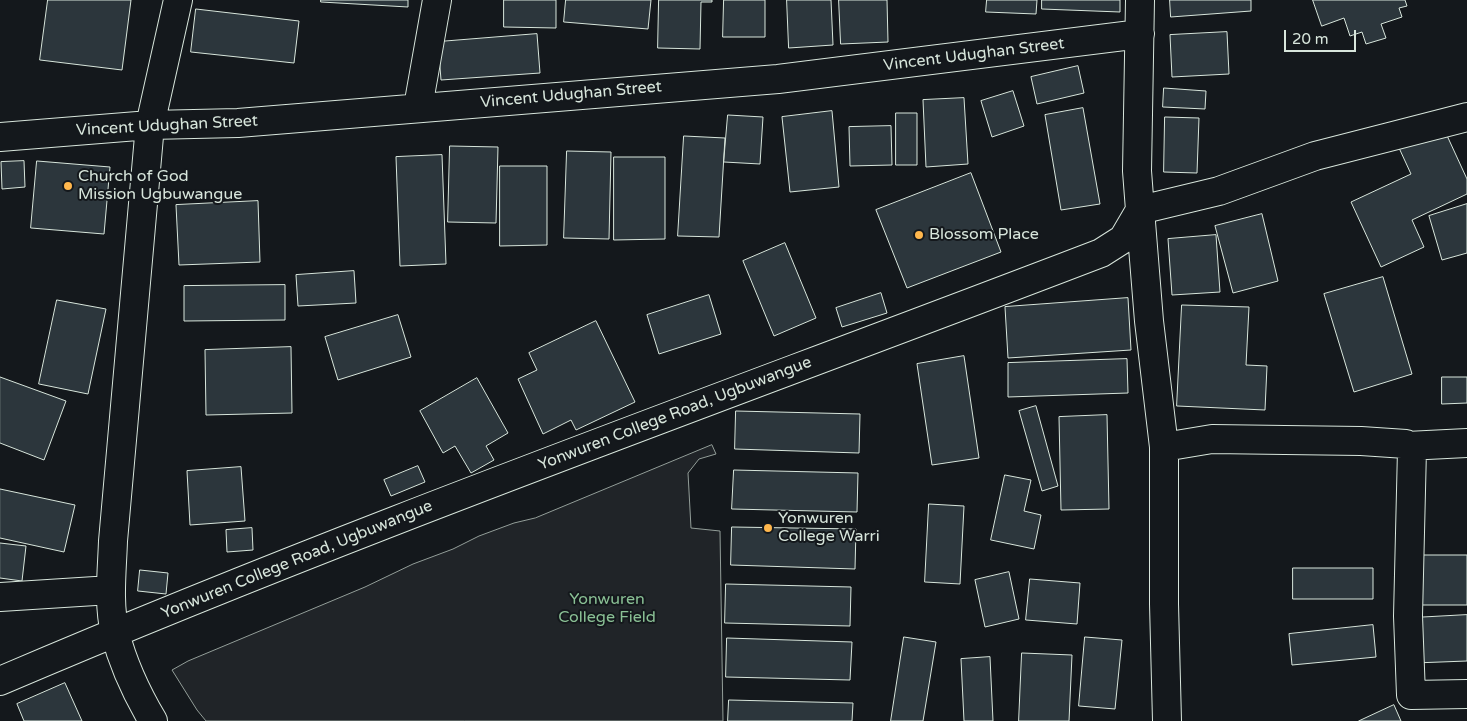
<!DOCTYPE html>
<html>
<head>
<meta charset="utf-8">
<style>
	body { margin:0 }
	#map { position:relative; width:1467px; height:721px; overflow:hidden; background:#14181c; font-family:"Varela Round",sans-serif }
	canvas { display:block }
	.scale { position:absolute; left:1284px; top:30px; width:72px; height:22px; box-sizing:border-box; border:2px solid #d8e6dc; border-top:0; padding-left:6px; font-size:15px; line-height:18px; white-space:nowrap; color:#d8e6dc; -webkit-text-stroke:4px #14181c; paint-order:stroke }
</style>
</head>
<body>
<div id="map">
<canvas width="1467" height="721"></canvas>
<div class="scale">20 m</div>
</div>
<script>
const ctx = document.querySelector('canvas').getContext('2d');
ctx.lineJoin = 'round';
function fill(path, color) { ctx.fillStyle = color; ctx.fill(path, 'evenodd'); }
function strokePath(path, color, width, dash) { ctx.strokeStyle = color; ctx.lineWidth = width; ctx.lineCap = dash ? 'butt' : 'round'; ctx.setLineDash(dash || []); ctx.stroke(path); }
function write(font, color, halo, rows, align = 'center') {
  ctx.font = font + ' "Varela Round",sans-serif'; ctx.lineWidth = 4; ctx.setLineDash([]); ctx.textBaseline = 'middle'; ctx.strokeStyle = halo; ctx.fillStyle = color; for (const [text, x, y, turn = 0] of rows) {
    ctx.save(); ctx.translate(x, y); ctx.rotate((+turn || 0) * Math.PI / 180); ctx.textAlign = isNaN(turn) ? turn : align; if (halo) ctx.strokeText(text, 0, 0); ctx.fillText(text, 0, 0); ctx.restore();
  }
}
const green = new Path2D(`
	M 712,445 L 716,454 L 699,459 L 688,473 L 691,528 L 720,531 L 723,721 L 206,721 L 197,710 L 172,670 L 188,661 L 365,587 L 413,564 L 453,549 L 479,536 L 514,523 L 535,518 Z`);
const building = new Path2D(`
	M 48,0 L 131,0 L 122,70 L 40,60 Z
	M 321,0 L 408,0 L 408,7 L 321,2 Z
	M 504,0 L 556,0 L 556,28 L 504,27 Z
	M 566,0 L 651,0 L 648,29 L 564,22 Z
	M 659,0 L 712,0 L 712,2 L 701,2 L 700,49 L 658,48 Z
	M 724,0 L 765,0 L 765,37 L 723,37 Z
	M 787,0 L 831,0 L 833,45 L 789,48 Z
	M 839,0 L 887,0 L 888,42 L 841,44 Z
	M 987,0 L 1037,0 L 1036,14 L 986,12 Z
	M 1042,0 L 1120,0 L 1120,12 L 1042,9 Z
	M 1170,0 L 1251,0 L 1251,11 L 1171,17 Z
	M 1313,0 L 1405,0 L 1407,6 L 1399,8 L 1402,17 L 1381,24 L 1386,38 L 1366,44 L 1362,32 L 1350,36 L 1344,18 L 1322,26 Z
	M 196,9 L 299,21 L 294,63 L 191,52 Z
	M 1227,32 L 1229,74 L 1172,77 L 1170,35 Z
	M 537,34 L 540,73 L 441,80 L 438,42 Z
	M 1078,66 L 1084,93 L 1037,104 L 1031,77 Z
	M 1164,88 L 1206,91 L 1205,109 L 1163,107 Z
	M 1013,91 L 1024,126 L 992,137 L 981,101 Z
	M 964,98 L 968,164 L 926,167 L 923,100 Z
	M 1083,108 L 1100,204 L 1061,210 L 1045,115 Z
	M 832,111 L 839,187 L 790,192 L 782,117 Z
	M 896,113 L 917,113 L 917,165 L 896,165 Z
	M 728,115 L 763,117 L 760,164 L 724,162 Z
	M 1438,116 L 1467,179 L 1467,194 L 1412,220 L 1424,247 L 1381,267 L 1351,202 L 1411,174 L 1394,137 Z
	M 1165,117 L 1199,118 L 1197,173 L 1164,172 Z
	M 891,126 L 892,165 L 850,166 L 849,127 Z
	M 684,136 L 725,138 L 719,237 L 678,236 Z
	M 450,146 L 498,147 L 496,223 L 448,222 Z
	M 567,151 L 611,152 L 609,239 L 564,238 Z
	M 442,155 L 446,264 L 400,266 L 396,157 Z
	M 614,157 L 665,157 L 665,239 L 614,240 Z
	M 24,161 L 25,187 L 2,189 L 1,162 Z
	M 37,161 L 110,167 L 104,234 L 31,228 Z
	M 500,166 L 547,166 L 547,245 L 500,246 Z
	M 971,173 L 1001,252 L 907,288 L 876,210 Z
	M 258,201 L 260,262 L 179,265 L 176,205 Z
	M 1467,204 L 1467,253 L 1442,260 L 1429,216 Z
	M 1262,214 L 1278,281 L 1233,293 L 1215,226 Z
	M 1216,235 L 1220,292 L 1172,295 L 1168,239 Z
	M 785,243 L 816,318 L 774,336 L 743,261 Z
	M 354,271 L 356,303 L 298,306 L 296,275 Z
	M 1383,277 L 1412,374 L 1354,392 L 1324,294 Z
	M 285,285 L 285,320 L 184,321 L 184,286 Z
	M 881,293 L 887,313 L 842,327 L 836,308 Z
	M 709,295 L 721,334 L 659,354 L 647,315 Z
	M 1128,298 L 1131,350 L 1008,358 L 1005,307 Z
	M 57,300 L 106,309 L 88,394 L 39,384 Z
	M 1182,305 L 1249,307 L 1246,365 L 1267,366 L 1265,410 L 1177,406 Z
	M 398,315 L 411,357 L 338,380 L 325,337 Z
	M 596,321 L 635,402 L 576,430 L 571,420 L 543,434 L 518,379 L 537,370 L 529,353 Z
	M 291,347 L 292,413 L 206,415 L 205,350 Z
	M 964,356 L 979,458 L 932,465 L 917,364 Z
	M 1127,359 L 1128,393 L 1008,397 L 1008,363 Z
	M 0,377 L 66,401 L 44,460 L 0,443 Z
	M 1442,377 L 1467,377 L 1467,403 L 1442,404 Z
	M 477,378 L 508,433 L 486,446 L 494,460 L 471,473 L 455,446 L 443,453 L 420,411 Z
	M 1036,406 L 1058,486 L 1042,491 L 1019,411 Z
	M 736,411 L 860,414 L 859,453 L 735,449 Z
	M 1107,415 L 1109,509 L 1061,510 L 1059,417 Z
	M 418,466 L 425,482 L 391,496 L 384,480 Z
	M 241,467 L 245,521 L 190,525 L 187,471 Z
	M 734,470 L 858,473 L 857,512 L 732,509 Z
	M 1005,475 L 1031,480 L 1024,511 L 1041,515 L 1034,549 L 991,540 Z
	M 0,489 L 75,505 L 64,552 L 0,538 Z
	M 929,504 L 964,506 L 960,584 L 925,582 Z
	M 732,527 L 856,529 L 855,569 L 731,565 Z
	M 252,528 L 253,550 L 227,552 L 226,530 Z
	M 0,543 L 26,546 L 22,581 L 0,578 Z
	M 1419,555 L 1467,555 L 1467,605 L 1419,605 Z
	M 1293,568 L 1373,568 L 1373,599 L 1293,599 Z
	M 140,570 L 168,573 L 166,594 L 138,591 Z
	M 1009,572 L 1019,619 L 985,627 L 975,580 Z
	M 1030,579 L 1080,583 L 1077,624 L 1026,620 Z
	M 726,584 L 851,587 L 850,626 L 725,623 Z
	M 1467,615 L 1467,661 L 1414,663 L 1412,618 Z
	M 1373,625 L 1376,657 L 1292,665 L 1289,634 Z
	M 904,637 L 936,642 L 923,721 L 891,721 Z
	M 1085,637 L 1122,640 L 1115,709 L 1079,706 Z
	M 727,638 L 852,642 L 850,680 L 726,677 Z
	M 1022,653 L 1072,655 L 1069,721 L 1019,721 Z
	M 990,657 L 993,721 L 964,721 L 961,659 Z
	M 65,683 L 82,721 L 24,721 L 17,704 Z
	M 729,700 L 853,703 L 852,721 L 728,721 Z
	M 1394,705 L 1401,721 L 1359,721 Z`);
const minor = new Path2D(`
	M 418,107 L 437,0
	M 0,137 L 150,125 L 238,123 L 778,79 L 1140,34
	M 1407,446 L 1467,443
	M 1164,447 L 1212,439 L 1285,440 L 1361,441 L 1406,444 L 1412,449 L 1408,616 L 1411,695 L 1467,694
	M 0,597 L 111,590
	M 0,681 C 362,526 733,394 1101,253 L 1123,239 L 1140,210 L 1137,171 L 1140,0
	M 153,721 C 137,694 123,664 115,633 C 108,603 112,571 113,541 L 150,125 L 178,0
	M 1167,721 L 1164,604 L 1164,447 L 1149,321 L 1140,210 L 1219,191 L 1315,156 L 1467,117`);
const markers = [
	[68,186,5,"#ffb74d"],
	[919,235,5,"#ffb74d"],
	[768,528,5,"#ffb74d"]
];
const streetNames = [
	["Vincent Udughan Street",974,55,-7],
	["Vincent Udughan Street",571,95,-5],
	["Vincent Udughan Street",167,126,-3],
	["Yonwuren College Road, Ugbuwangue",675,414,-21],
	["Yonwuren College Road, Ugbuwangue",297,560,-22]
];
const poiNames = [
	["Church of God",78,177],
	["Mission Ugbuwangue",78,195],
	["Blossom Place",929,235],
	["Yonwuren",778,519],
	["College Warri",778,537]
];
const parkNames = [
	["Yonwuren",607,600],
	["College Field",607,618]
];
fill(green, '#202428');
strokePath(green, '#939e99', 1);
fill(building, '#2c363c');
strokePath(building, '#d8e6dc', 1);
strokePath(minor, '#d8e6dc', 30);
strokePath(minor, '#14181c', 28);
for (const [x, y, r, color] of markers) { const dot = new Path2D(); dot.arc(x, y, r, 0, 2 * Math.PI); ctx.fillStyle = color; ctx.fill(dot); strokePath(dot, '#14181c', 2); }
write('16px', '#d8e6dc', '#14181c', streetNames);
write('16px', '#d8e6dc', '#14181c', poiNames, 'left');
write('16px', '#8ac095', '#14181c', parkNames);
</script>
</body>
</html>
